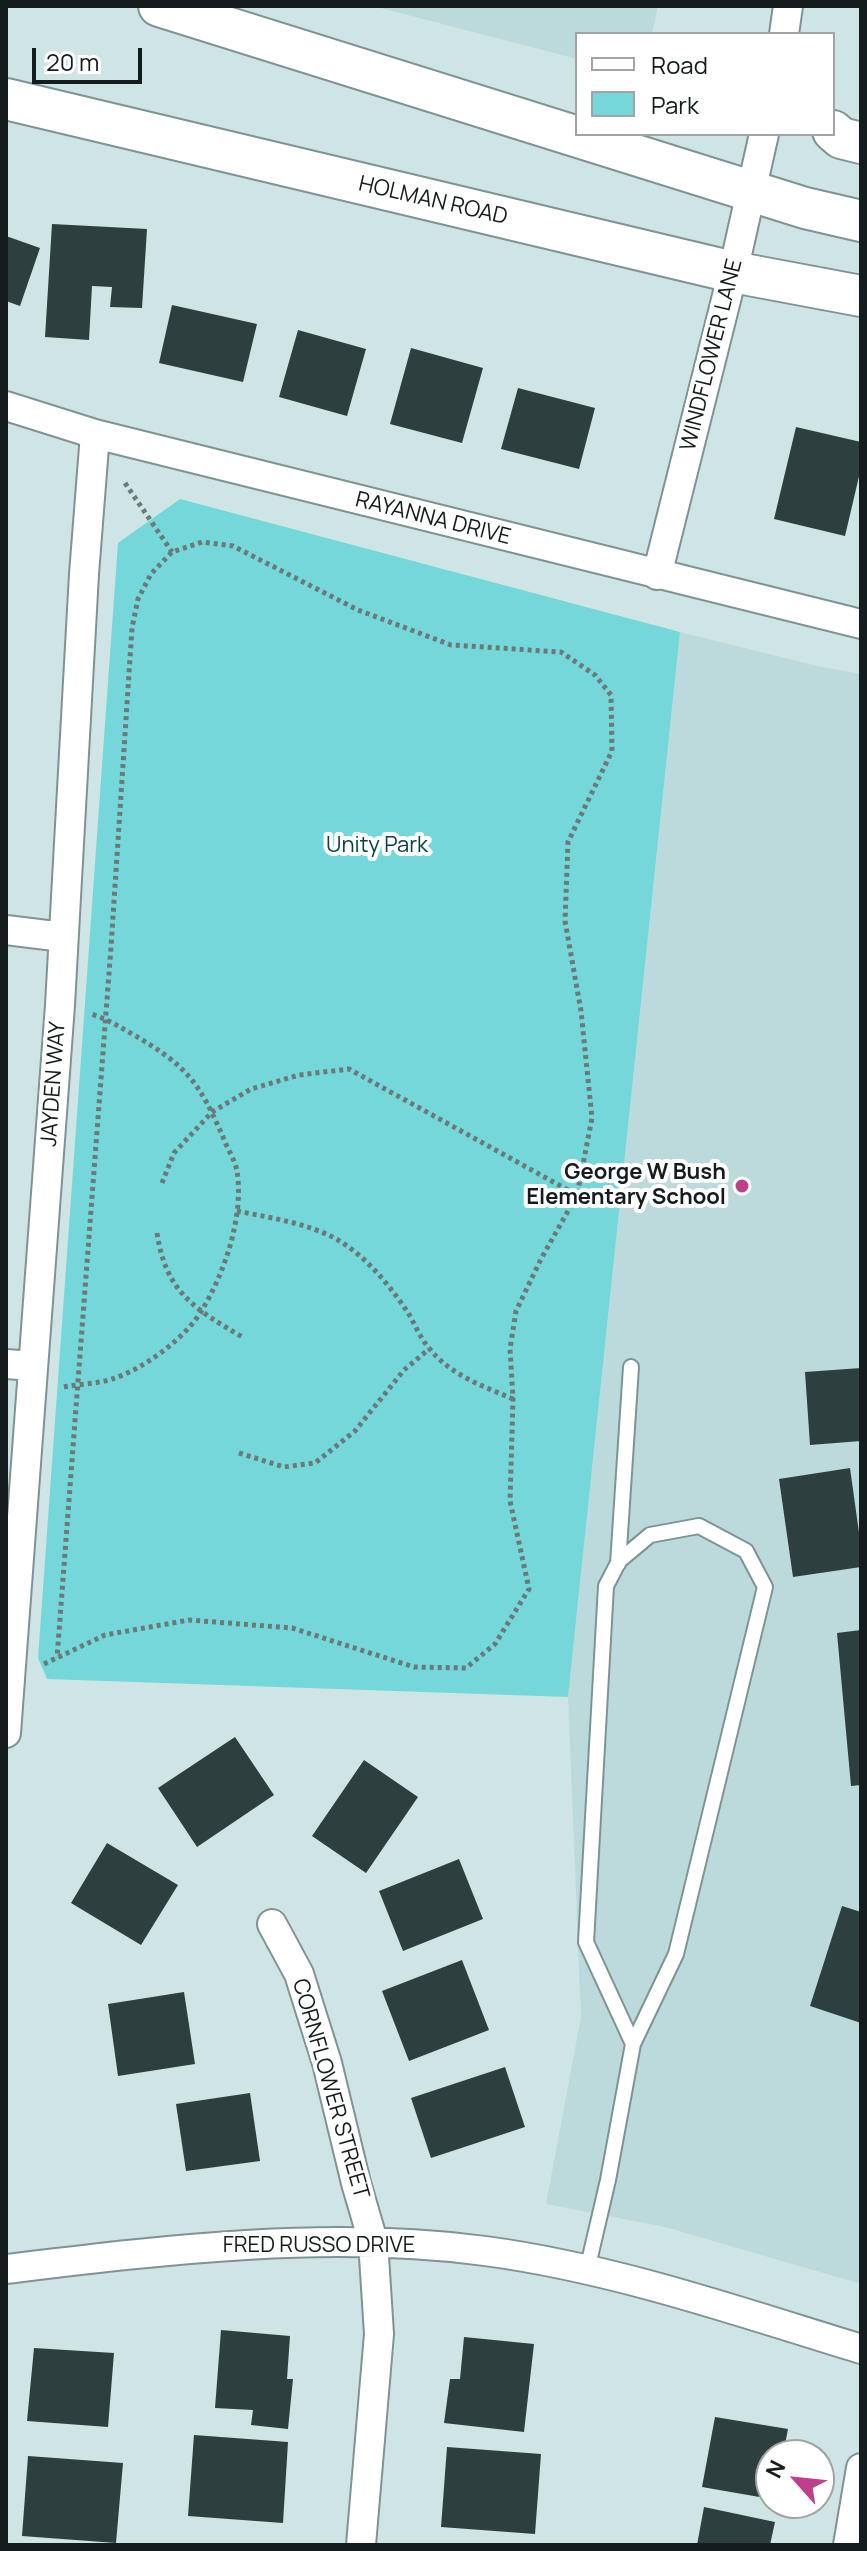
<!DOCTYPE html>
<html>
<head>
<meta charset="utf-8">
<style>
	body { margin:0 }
	#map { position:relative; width:867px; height:2551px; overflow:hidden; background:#cfe5e5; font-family:Manrope,sans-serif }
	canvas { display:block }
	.frame { position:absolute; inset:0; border:8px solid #151c1d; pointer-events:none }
	.legend { position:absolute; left:575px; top:32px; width:260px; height:104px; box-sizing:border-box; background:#fff; border:2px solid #a1a4a5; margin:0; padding:10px 14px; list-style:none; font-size:24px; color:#151c1d }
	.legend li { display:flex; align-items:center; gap:16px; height:40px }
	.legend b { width:40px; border:2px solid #a1a4a5 }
	.north { position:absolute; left:755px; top:2439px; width:80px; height:80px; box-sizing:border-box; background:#fff; border:2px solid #a1a4a5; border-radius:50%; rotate:297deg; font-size:22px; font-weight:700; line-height:32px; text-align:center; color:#151c1d }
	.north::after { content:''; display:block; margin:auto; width:28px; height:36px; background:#bf3f8a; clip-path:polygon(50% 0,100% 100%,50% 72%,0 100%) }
	.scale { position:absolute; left:32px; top:48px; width:110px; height:36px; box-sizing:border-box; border:4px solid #151c1d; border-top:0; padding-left:10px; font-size:24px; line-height:28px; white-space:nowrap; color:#151c1d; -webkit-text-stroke:6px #fff; paint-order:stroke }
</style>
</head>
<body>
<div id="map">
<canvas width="867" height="2551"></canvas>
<div class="frame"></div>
<ul class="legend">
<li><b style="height:10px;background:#fff"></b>Road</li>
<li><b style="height:22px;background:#74d8db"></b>Park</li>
</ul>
<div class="north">N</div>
<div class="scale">20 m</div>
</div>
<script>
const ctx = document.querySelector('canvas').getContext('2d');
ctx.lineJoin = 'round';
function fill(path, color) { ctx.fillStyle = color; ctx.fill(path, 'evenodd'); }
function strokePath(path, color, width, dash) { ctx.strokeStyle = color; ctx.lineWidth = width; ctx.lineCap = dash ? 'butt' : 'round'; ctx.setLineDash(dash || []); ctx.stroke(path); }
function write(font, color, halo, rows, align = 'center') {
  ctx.font = font + ' Manrope,sans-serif'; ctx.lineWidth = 8; ctx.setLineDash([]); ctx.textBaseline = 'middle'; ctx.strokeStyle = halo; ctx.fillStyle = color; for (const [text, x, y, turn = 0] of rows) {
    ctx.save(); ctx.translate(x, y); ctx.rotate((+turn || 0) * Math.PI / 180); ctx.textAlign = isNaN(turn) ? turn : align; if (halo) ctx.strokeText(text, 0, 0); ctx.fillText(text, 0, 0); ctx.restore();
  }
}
const built = new Path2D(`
	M 373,6 L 658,6 L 652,34 L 577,34 L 577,59 Z
	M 680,632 L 822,667 L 861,674 L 861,2284 L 665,2227 L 546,2204 L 581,2017 L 568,1697 Z`);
const green = new Path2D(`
	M 180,499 L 680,632 L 568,1697 L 47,1679 L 38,1658 L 118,543 Z`);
const building = new Path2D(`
	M 52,224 L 147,229 L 142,308 L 110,307 L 112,287 L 92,286 L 89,340 L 45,337 Z
	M 6,236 L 40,248 L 20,306 L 6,301 Z
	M 172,305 L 257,324 L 243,382 L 159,363 Z
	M 298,330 L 366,349 L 347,416 L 279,397 Z
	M 411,348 L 483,368 L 462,443 L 390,424 Z
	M 518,388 L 595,408 L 579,469 L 501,449 Z
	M 796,427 L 861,442 L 861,468 L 845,536 L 774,519 Z
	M 861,1368 L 861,1441 L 810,1445 L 805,1372 Z
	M 850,1468 L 861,1547 L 861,1567 L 793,1577 L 779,1479 Z
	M 861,1630 L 861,1785 L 851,1786 L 837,1633 Z
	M 235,1737 L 274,1795 L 197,1847 L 158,1788 Z
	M 364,1760 L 418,1797 L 366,1873 L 312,1836 Z
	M 107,1843 L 178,1885 L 141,1945 L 71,1903 Z
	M 459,1859 L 483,1919 L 403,1951 L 379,1891 Z
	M 842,1906 L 861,1912 L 861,2023 L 810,2006 Z
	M 462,1960 L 489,2030 L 409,2061 L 382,1991 Z
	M 184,1992 L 195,2064 L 118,2076 L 108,2004 Z
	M 505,2067 L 525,2127 L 431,2158 L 411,2098 Z
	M 250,2093 L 260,2161 L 186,2171 L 176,2104 Z
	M 221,2330 L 290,2336 L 287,2379 L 293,2379 L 288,2429 L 251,2425 L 253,2410 L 215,2408 Z
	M 464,2337 L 534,2344 L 524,2432 L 444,2423 L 450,2379 L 460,2379 Z
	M 34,2348 L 114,2353 L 108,2427 L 27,2421 Z
	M 715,2417 L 788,2429 L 783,2455 L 771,2455 L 771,2499 L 702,2487 Z
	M 194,2435 L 288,2442 L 283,2523 L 188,2516 Z
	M 447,2447 L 541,2454 L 535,2534 L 441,2527 Z
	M 28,2456 L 123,2463 L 116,2543 L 22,2536 Z
	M 704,2507 L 775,2522 L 770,2545 L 697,2545 Z`);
const path = new Path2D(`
	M 125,483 L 172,552
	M 162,1183 L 174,1153 L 212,1112 L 251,1089 L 299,1075 L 349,1069 L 577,1195
	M 237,1211 C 271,1218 308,1223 338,1240 C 367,1257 392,1288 410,1316 C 416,1327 421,1339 429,1348 C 450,1375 483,1386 513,1399
	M 157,1233 C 166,1293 195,1309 244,1338
	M 64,1387 C 79,1384 97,1384 112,1379 C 142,1370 186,1338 202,1310 C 225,1272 244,1216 237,1171 C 235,1160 227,1148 223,1137 C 199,1082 187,1066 134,1035 C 120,1027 107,1019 91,1014
	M 239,1453 L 284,1467 L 315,1463 L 355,1431 L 404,1370 L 429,1349
	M 44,1664 L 105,1635 L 189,1620 L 292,1628 L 414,1667 L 466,1668 L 495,1644 L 529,1589 L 510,1501 L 513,1399 L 510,1349 L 516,1311 L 541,1259 L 577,1195 L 592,1118 L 581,1011 L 565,921 L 568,842 L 612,751 L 611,695 L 595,675 L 561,652 L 451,645 L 358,610 L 233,546 L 202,542 L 172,552 L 151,574 L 138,599 L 132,628 L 111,947 L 57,1658`);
const service = new Path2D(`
	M 618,1564 L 631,1367
	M 587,2270 L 608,2180 L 633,2044 L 676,1954 L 765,1587 L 746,1551 L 699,1526 L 650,1535 L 619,1561 L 606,1586 L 586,1942 L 633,2044`);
const minor = new Path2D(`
	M 784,34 L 788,6
	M 6,406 L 95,434 L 861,624
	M 657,575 L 733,272 L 764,134
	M 6,930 L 63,937
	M 6,1364 L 33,1366
	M 6,1733 L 60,1005 L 84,574 L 95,434
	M 272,1924 L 299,1974 L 327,2063 L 356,2183 L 373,2241 L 379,2334 L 361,2545
	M 6,2269 C 165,2250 325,2230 485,2251 C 613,2268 737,2311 861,2349
	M 848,2545 L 861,2468`);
const secondary = new Path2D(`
	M 159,6 L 805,208 L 861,221
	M 6,99 L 733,272 L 861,296
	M 833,131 L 841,138 L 861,143`);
const markers = [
	[742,1186,8,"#bf3f8a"]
];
const streetNames = [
	["HOLMAN ROAD",433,201,13],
	["WINDFLOWER LANE",712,355,-76],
	["RAYANNA DRIVE",433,519,14],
	["JAYDEN WAY",54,1084,-86],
	["CORNFLOWER STREET",330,2089,74],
	["FRED RUSSO DRIVE",319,2246]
];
const parkNames = [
	["Unity Park",377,846]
];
const poiNames = [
	["George W Bush",726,1173],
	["Elementary School",726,1198]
];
fill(built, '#bcdadb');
fill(green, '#74d8db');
fill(building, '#2d3f3f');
strokePath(service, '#7f9394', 18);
strokePath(minor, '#7f9394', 32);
strokePath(secondary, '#7f9394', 44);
strokePath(path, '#6b7979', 5, [4, 4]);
strokePath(service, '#fff', 14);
strokePath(minor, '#fff', 28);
strokePath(secondary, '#fff', 40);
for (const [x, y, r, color] of markers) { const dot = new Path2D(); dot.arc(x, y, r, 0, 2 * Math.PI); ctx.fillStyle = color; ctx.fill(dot); strokePath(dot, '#fff', 3); }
write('22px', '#151c1d', '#fff', streetNames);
write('22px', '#094244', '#fff', parkNames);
write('bold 22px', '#151c1d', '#fff', poiNames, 'right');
</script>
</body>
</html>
